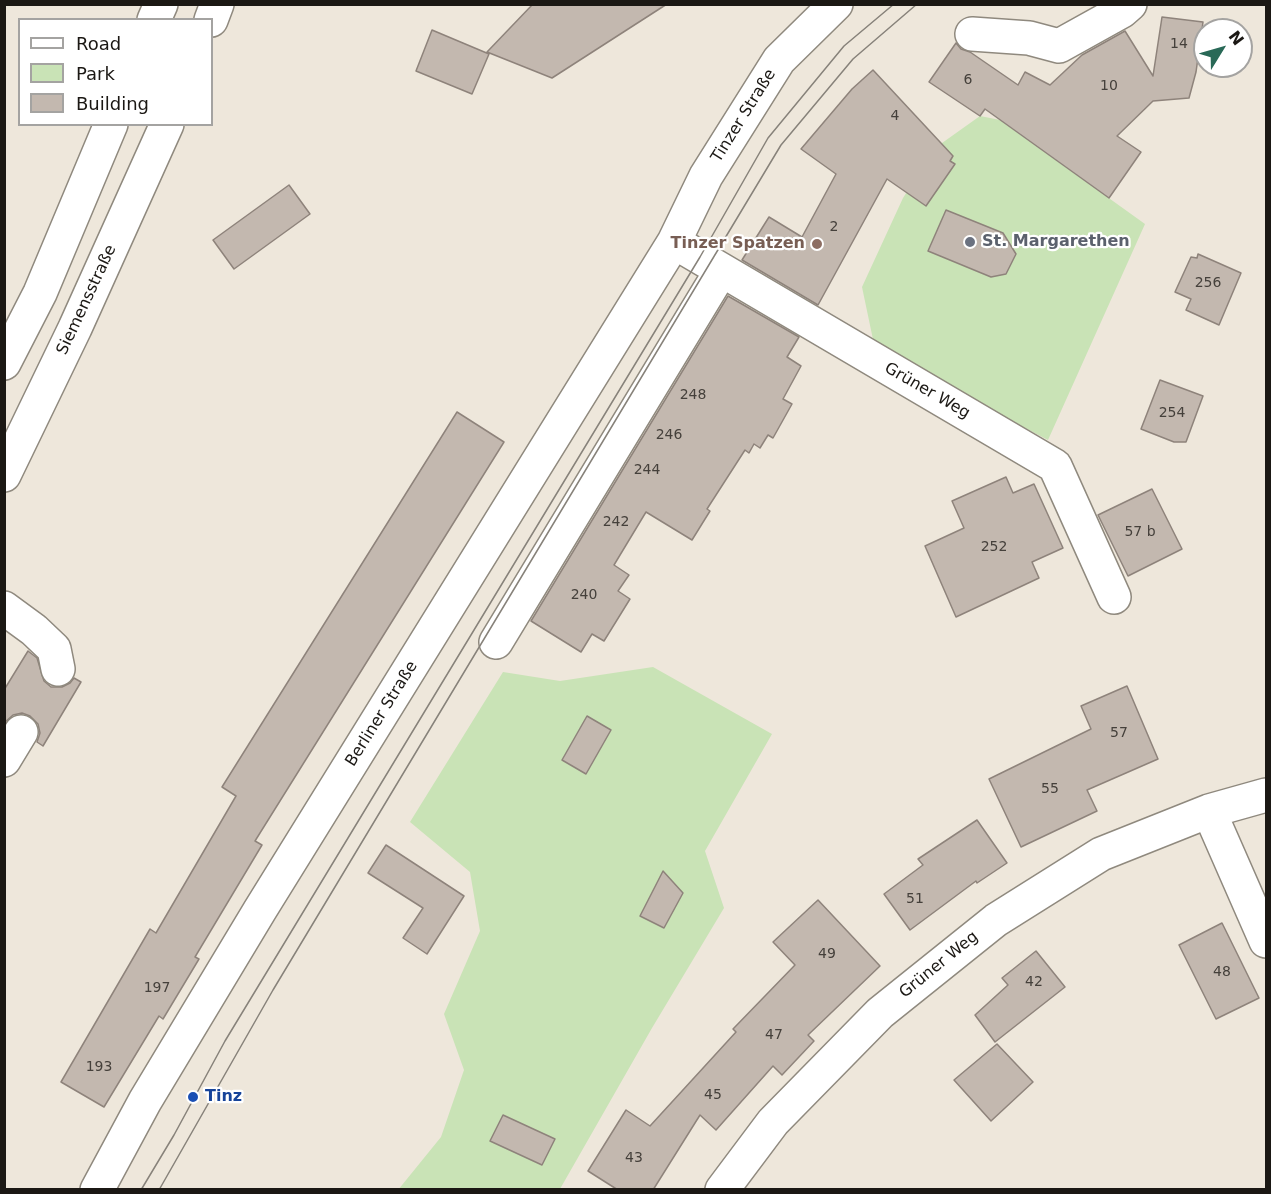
<!DOCTYPE html>
<html>
<head>
<meta charset="utf-8">
<style>
	body { margin:0 }
	#map { position:relative; width:1271px; height:1194px; overflow:hidden; background:#eee7db; font-family:"DejaVu Sans",sans-serif }
	canvas { display:block }
	.frame { position:absolute; inset:0; border:6px solid #1b1814; pointer-events:none }
	.legend { position:absolute; left:18px; top:18px; width:195px; height:108px; box-sizing:border-box; background:#fff; border:2px solid #a4a3a1; margin:0; padding:8px 10px; list-style:none; font-size:18px; color:#1b1814 }
	.legend li { display:flex; align-items:center; gap:12px; height:30px }
	.legend b { width:30px; border:2px solid #a4a3a1 }
	.north { position:absolute; left:1193px; top:18px; width:60px; height:60px; box-sizing:border-box; background:#fff; border:2px solid #a4a3a1; border-radius:50%; rotate:53deg; font-size:16px; font-weight:700; line-height:24px; text-align:center; color:#1b1814 }
	.north::after { content:''; display:block; margin:auto; width:21px; height:27px; background:#296957; clip-path:polygon(50% 0,100% 100%,50% 72%,0 100%) }
</style>
</head>
<body>
<div id="map">
<canvas width="1271" height="1194"></canvas>
<div class="frame"></div>
<ul class="legend">
<li><b style="height:8px;background:#fff"></b>Road</li>
<li><b style="height:16px;background:#c9e3b6"></b>Park</li>
<li><b style="height:16px;background:#c3b8af"></b>Building</li>
</ul>
<div class="north">N</div>
</div>
<script>
const ctx = document.querySelector('canvas').getContext('2d');
ctx.lineJoin = 'round';
function fill(path, color) { ctx.fillStyle = color; ctx.fill(path, 'evenodd'); }
function strokePath(path, color, width, dash) { ctx.strokeStyle = color; ctx.lineWidth = width; ctx.lineCap = dash ? 'butt' : 'round'; ctx.setLineDash(dash || []); ctx.stroke(path); }
function write(font, color, halo, rows, align = 'center') {
  ctx.font = font + ' "DejaVu Sans",sans-serif'; ctx.lineWidth = 4.5; ctx.setLineDash([]); ctx.textBaseline = 'middle'; ctx.strokeStyle = halo; ctx.fillStyle = color; for (const [text, x, y, turn = 0] of rows) {
    ctx.save(); ctx.translate(x, y); ctx.rotate((+turn || 0) * Math.PI / 180); ctx.textAlign = isNaN(turn) ? turn : align; if (halo) ctx.strokeText(text, 0, 0); ctx.fillText(text, 0, 0); ctx.restore();
  }
}
const green = new Path2D(`
	M 980,116 L 1000,120 L 1145,224 L 1048,440 L 875,349 L 862,287 L 903,198 L 935,148 Z
	M 653,667 L 772,734 L 705,851 L 724,908 L 652,1028 L 560,1189 L 398,1190 L 441,1137 L 464,1070 L 444,1014 L 480,931 L 470,872 L 410,822 L 503,672 L 560,681 Z`);
const building = new Path2D(`
	M 533,4 L 667,4 L 552,78 L 487,52 Z
	M 1162,17 L 1203,22 L 1196,72 L 1189,98 L 1153,101 L 1117,136 L 1141,152 L 1109,198 L 985,109 L 980,116 L 929,82 L 956,43 L 961,49 L 970,52 L 1018,85 L 1025,72 L 1050,85 L 1082,55 L 1125,31 L 1153,76 Z
	M 432,30 L 489,54 L 472,94 L 416,71 Z
	M 873,70 L 953,156 L 950,161 L 955,164 L 926,206 L 887,179 L 818,305 L 742,260 L 769,217 L 802,237 L 836,174 L 801,149 L 852,89 Z
	M 289,185 L 310,214 L 234,269 L 213,240 Z
	M 946,210 L 1003,233 L 1016,254 L 1006,274 L 991,277 L 928,251 Z
	M 1198,254 L 1241,273 L 1219,325 L 1186,310 L 1191,299 L 1175,292 L 1191,257 L 1197,258 Z
	M 728,296 L 799,337 L 787,357 L 801,366 L 783,399 L 792,404 L 773,438 L 768,435 L 760,448 L 754,444 L 749,453 L 745,450 L 707,509 L 710,511 L 692,540 L 646,512 L 614,565 L 629,575 L 618,591 L 630,599 L 604,641 L 592,634 L 581,652 L 531,621 Z
	M 1160,380 L 1203,396 L 1186,442 L 1174,442 L 1141,429 Z
	M 457,412 L 504,442 L 255,841 L 262,845 L 195,957 L 199,959 L 163,1019 L 159,1016 L 104,1107 L 61,1082 L 150,929 L 156,933 L 236,796 L 222,787 Z
	M 1006,477 L 1013,493 L 1034,484 L 1063,548 L 1032,562 L 1039,578 L 956,617 L 925,546 L 964,528 L 952,501 Z
	M 1152,489 L 1182,549 L 1128,576 L 1098,515 Z
	M 28,651 L 37,658 L 44,681 L 51,687 L 62,687 L 70,683 L 74,678 L 81,682 L 43,746 L 37,742 L 40,733 L 38,724 L 30,716 L 22,713 L 13,715 L 4,723 L 4,690 Z
	M 1127,686 L 1158,759 L 1087,790 L 1097,811 L 1021,847 L 989,779 L 1091,729 L 1081,706 Z
	M 587,716 L 611,730 L 586,774 L 562,760 Z
	M 977,820 L 1007,863 L 977,883 L 976,881 L 910,930 L 884,894 L 923,865 L 918,859 Z
	M 386,845 L 464,896 L 427,954 L 403,938 L 423,908 L 368,873 Z
	M 663,871 L 683,893 L 664,928 L 640,916 Z
	M 818,900 L 880,966 L 808,1035 L 814,1041 L 782,1075 L 773,1066 L 716,1130 L 700,1115 L 653,1190 L 618,1190 L 588,1171 L 626,1110 L 650,1126 L 736,1032 L 733,1029 L 795,965 L 773,942 Z
	M 1222,923 L 1259,998 L 1216,1019 L 1179,945 Z
	M 1036,951 L 1065,987 L 995,1042 L 975,1015 L 1008,985 L 1002,978 Z
	M 997,1044 L 1033,1082 L 991,1121 L 954,1080 Z
	M 503,1115 L 555,1139 L 542,1165 L 490,1141 Z`);
const minor = new Path2D(`
	M 972,34 L 1029,38 L 1059,46 L 1122,11 L 1130,4
	M 674,242 L 1055,466 L 1114,597
	M 4,608 L 34,630 L 54,649 L 58,669
	M 496,642 L 721,271
	M 4,760 L 21,732
	M 1209,811 L 1266,941
	M 97,1190 L 145,1101 L 260,910 L 674,242 L 706,176 L 779,60 L 836,4
	M 722,1190 L 773,1122 L 880,1013 L 996,920 L 1101,854 L 1209,811 L 1266,795`);
const major = new Path2D(`
	M 154,20 L 161,4
	M 211,20 L 217,4
	M 4,363 L 40,293 L 111,124
	M 4,475 L 75,328 L 167,124`);
const tram = new Path2D(`
	M 141,1190 L 174,1135 L 225,1041 L 700,257 L 768,138 L 844,46 L 894,4
	M 159,1190 L 273,990 L 781,145 L 853,59 L 917,4`);
const markers = [
	[970,242,6,"#6b7280"],
	[817,244,6,"#8d6e63"],
	[193,1097,6,"#1a4fb4"]
];
const numberNames = [
	["14",1179,44],
	["6",968,80],
	["10",1109,86],
	["4",895,116],
	["2",834,227],
	["256",1208,283],
	["248",693,395],
	["254",1172,413],
	["246",669,435],
	["244",647,470],
	["242",616,522],
	["57 b",1140,532],
	["252",994,547],
	["240",584,595],
	["57",1119,733],
	["55",1050,789],
	["51",915,899],
	["49",827,954],
	["48",1222,972],
	["42",1034,982],
	["197",157,988],
	["47",774,1035],
	["193",99,1067],
	["45",713,1095],
	["43",634,1158]
];
const streetNames = [
	["Tinzer Straße",744,116,-58],
	["Siemensstraße",87,300,-65],
	["Grüner Weg",927,391,30],
	["Berliner Straße",382,714,-58],
	["Grüner Weg",939,965,-39]
];
const worshipNames = [
	["St. Margarethen",982,242]
];
const educationNames = [
	["Tinzer Spatzen",805,244]
];
const transitNames = [
	["Tinz",205,1097]
];
fill(green, '#c9e3b6');
fill(building, '#c3b8af');
strokePath(building, '#8e837b', 1.5);
strokePath(minor, '#8f897e', 36);
strokePath(major, '#8f897e', 36);
strokePath(minor, '#fff', 33);
strokePath(major, '#fff', 33);
strokePath(tram, '#87827a', 1.5);
for (const [x, y, r, color] of markers) { const dot = new Path2D(); dot.arc(x, y, r, 0, 2 * Math.PI); ctx.fillStyle = color; ctx.fill(dot); strokePath(dot, '#fff', 2); }
write('14px', '#45403b', null, numberNames);
write('16px', '#1b1814', '#fff', streetNames);
write('bold 16px', '#5b616d', '#fff', worshipNames, 'left');
write('bold 16px', '#785e54', '#fff', educationNames, 'right');
write('bold 16px', '#164399', '#fff', transitNames, 'left');
</script>
</body>
</html>
